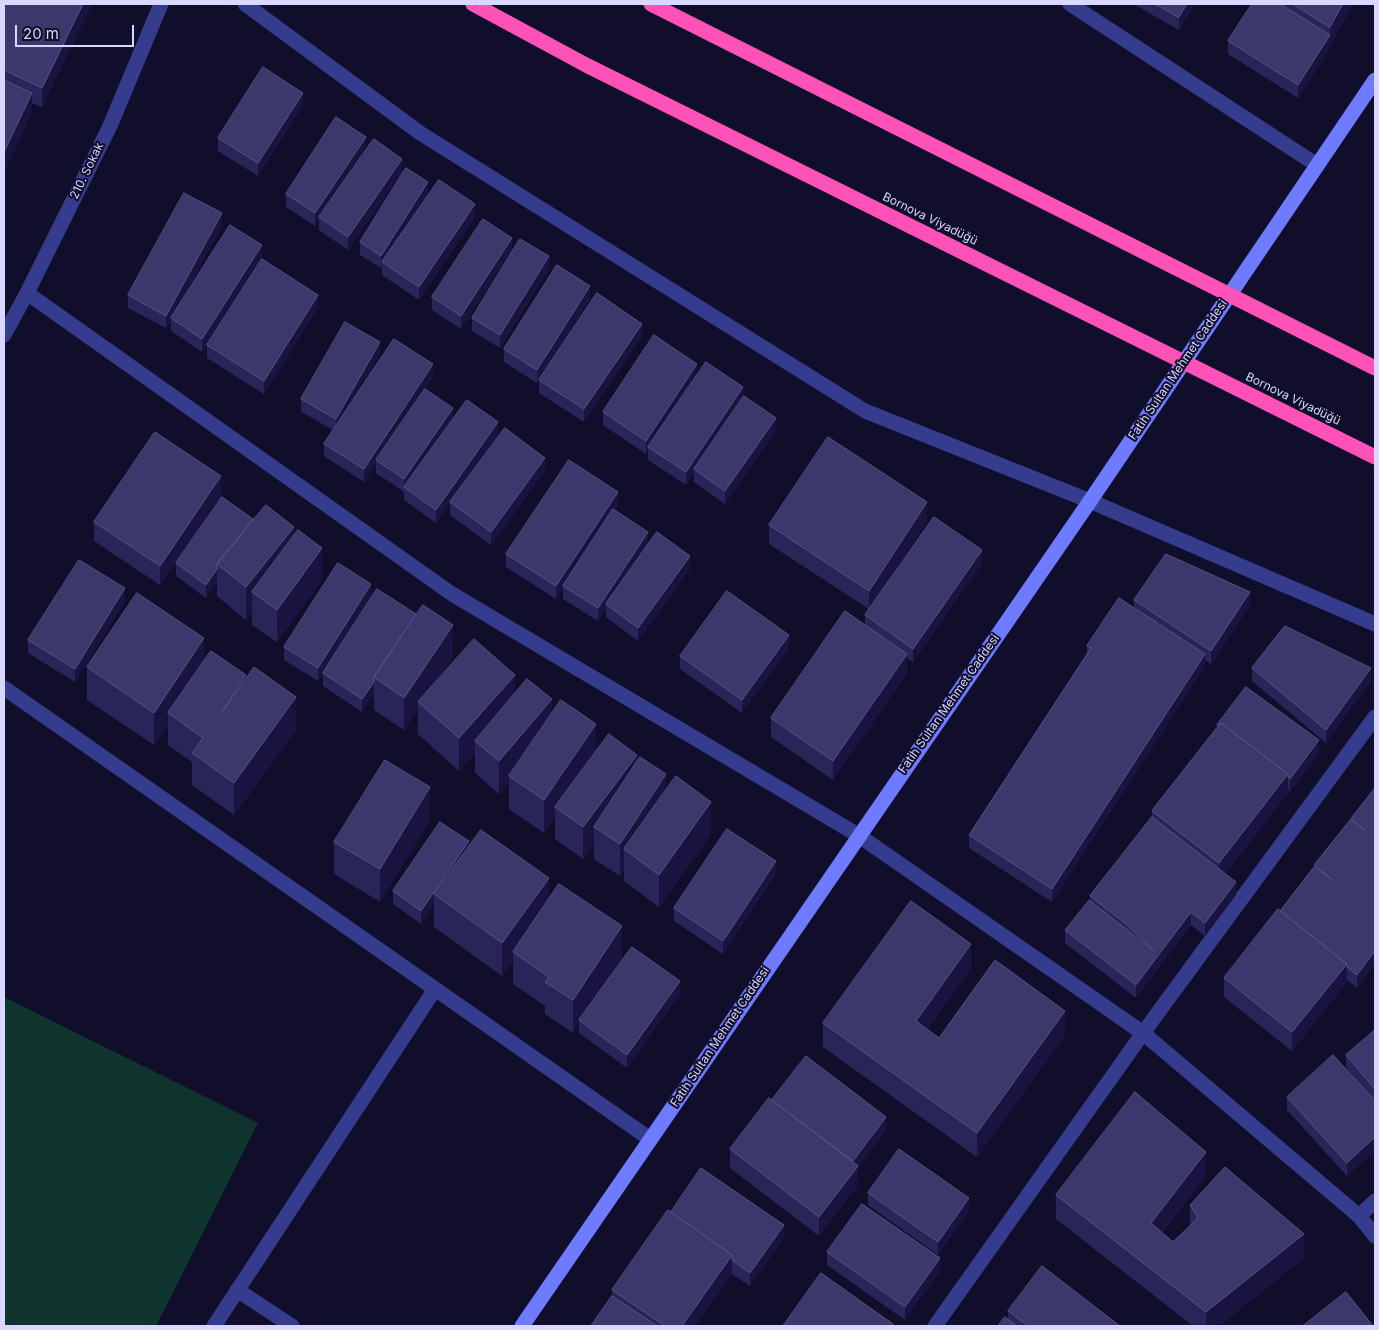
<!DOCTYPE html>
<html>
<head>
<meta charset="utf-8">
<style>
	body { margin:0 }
	#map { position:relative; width:1379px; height:1330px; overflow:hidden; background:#100e2a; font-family:Inter,sans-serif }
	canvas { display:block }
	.frame { position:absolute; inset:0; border:5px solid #d7d7ff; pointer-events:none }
	.scale { position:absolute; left:15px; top:25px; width:119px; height:22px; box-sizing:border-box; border:2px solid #d7d7ff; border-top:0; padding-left:6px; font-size:15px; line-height:18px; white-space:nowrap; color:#d7d7ff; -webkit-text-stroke:4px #100e2a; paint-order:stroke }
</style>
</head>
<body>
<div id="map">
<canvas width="1379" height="1330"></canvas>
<div class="frame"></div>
<div class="scale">20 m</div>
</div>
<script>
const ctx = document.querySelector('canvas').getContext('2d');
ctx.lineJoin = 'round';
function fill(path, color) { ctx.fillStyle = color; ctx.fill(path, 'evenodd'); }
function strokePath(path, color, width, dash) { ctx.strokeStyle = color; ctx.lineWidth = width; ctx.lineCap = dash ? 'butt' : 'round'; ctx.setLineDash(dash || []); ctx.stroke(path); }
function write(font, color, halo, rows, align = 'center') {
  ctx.font = font + ' Inter,sans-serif'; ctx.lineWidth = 4; ctx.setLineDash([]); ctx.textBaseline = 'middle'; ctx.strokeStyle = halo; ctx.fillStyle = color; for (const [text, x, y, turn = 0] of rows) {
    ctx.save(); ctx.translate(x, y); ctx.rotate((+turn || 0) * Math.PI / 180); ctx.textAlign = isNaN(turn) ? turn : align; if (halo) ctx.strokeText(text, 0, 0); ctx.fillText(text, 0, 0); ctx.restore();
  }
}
const green = new Path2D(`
	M 4,997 L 258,1123 L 156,1326 L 4,1326 Z`);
const lane = new Path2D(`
	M 237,1290 L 292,1326`);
const street = new Path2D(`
	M 245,4 L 420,133 L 865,411 L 1090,501 L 1375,624
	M 1070,4 L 1317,165
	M 27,293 L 452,594 L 858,835 L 1143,1033 L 1359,1216
	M 4,335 L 27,293 L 110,126 L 161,4
	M 4,688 L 650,1139
	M 1375,1201 L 1359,1216 L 1375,1236
	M 214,1326 L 435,989
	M 935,1326 L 1143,1033 L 1375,717`);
const secondary = new Path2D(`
	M 522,1326 L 1090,501 L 1375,80`);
const highwayBridge = new Path2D(`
	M 473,4 L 586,65 L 1375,457
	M 651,4 L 1375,368`);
const wall = new Path2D(`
	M 4,4 L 92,4 L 42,107 L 32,103 L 32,112 L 4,171 Z
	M 1133,4 L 1195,4 L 1179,30 Z
	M 1252,4 L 1353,4 L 1330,46 L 1330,48 L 1298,98 L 1228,54 L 1228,41 Z
	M 303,105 L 258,176 L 218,151 L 218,138 Z
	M 366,150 L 345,180 L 402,172 L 348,250 L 319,230 L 319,219 L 315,226 L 286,207 L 286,194 Z
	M 428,195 L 475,217 L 419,300 L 382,275 L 382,267 L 381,268 L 360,255 L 360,242 Z
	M 222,226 L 180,303 L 262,258 L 202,352 L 171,331 L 171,321 L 166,328 L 128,308 L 128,295 Z
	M 512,251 L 461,329 L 432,310 L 432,297 Z
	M 549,269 L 500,348 L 472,331 L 472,318 Z
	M 590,299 L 544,372 L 642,336 L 584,422 L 539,393 L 539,380 L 537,383 L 504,362 L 504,349 Z
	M 318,308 L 264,394 L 207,358 L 207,345 Z
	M 380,355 L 361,388 L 433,377 L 423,392 L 453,419 L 498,435 L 451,502 L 545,471 L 491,545 L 450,515 L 450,502 L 436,523 L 404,500 L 404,492 L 376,473 L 376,463 L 364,482 L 324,456 L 324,444 L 333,430 L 301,412 L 301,399 Z
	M 697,375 L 743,397 L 776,431 L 725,504 L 694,482 L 694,473 L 686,485 L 648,460 L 648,450 L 646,454 L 603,425 L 603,412 Z
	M 221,495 L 160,585 L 94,541 L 94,522 Z
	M 618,505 L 615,510 L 648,545 L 640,556 L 690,569 L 638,641 L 606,617 L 606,609 L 598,621 L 563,599 L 563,589 L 556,599 L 506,567 L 506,554 Z
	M 253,521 L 294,535 L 322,580 L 277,642 L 252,625 L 252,612 L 246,620 L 217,596 L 217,582 L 206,598 L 176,576 L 176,563 Z
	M 927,521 L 869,609 L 769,544 L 769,525 Z
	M 982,563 L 913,662 L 907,658 L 907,673 L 833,780 L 771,737 L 771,718 L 865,625 L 865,615 Z
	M 371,597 L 340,646 L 453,657 L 437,681 L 515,693 L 552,713 L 596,751 L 637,762 L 711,834 L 659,907 L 624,881 L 624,870 L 620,876 L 594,859 L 594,845 L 583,859 L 555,839 L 555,816 L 544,833 L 509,809 L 509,782 L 499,794 L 475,773 L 475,753 L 459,771 L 418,734 L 418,709 L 404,730 L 374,710 L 374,695 L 362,712 L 323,686 L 323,674 L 318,681 L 284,660 L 284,647 Z
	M 1134,600 L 1250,605 L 1211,664 L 1205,660 L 1205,666 L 1052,902 L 969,848 L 969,835 L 1087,654 L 1087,646 L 1134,608 Z
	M 125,601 L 75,682 L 28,653 L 28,640 Z
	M 789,648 L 742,713 L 680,669 L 680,656 Z
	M 204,661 L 246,679 L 296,730 L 234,815 L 192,785 L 192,762 L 168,745 L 168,724 L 154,745 L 87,700 L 87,667 Z
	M 1252,668 L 1371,681 L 1326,743 L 1252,681 Z
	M 1217,725 L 1319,753 L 1290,792 L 1288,789 L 1288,793 L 1225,874 L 1236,895 L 1205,936 L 1191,925 L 1136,998 L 1065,943 L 1065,930 L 1090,902 L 1090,896 L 1152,817 L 1152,811 L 1217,727 Z
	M 1375,788 L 1357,988 L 1347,980 L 1347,982 L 1292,1051 L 1224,997 L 1224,978 L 1280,911 L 1314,867 L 1314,865 L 1351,820 L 1351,819 Z
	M 430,820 L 380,902 L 334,874 L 334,842 Z
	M 469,847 L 549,899 L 622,959 L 609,978 L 680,994 L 627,1068 L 579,1033 L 579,1023 L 573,1033 L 545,1014 L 545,1006 L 513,984 L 513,961 L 502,976 L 434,927 L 434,904 L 421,924 L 393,904 L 393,891 Z
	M 776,874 L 723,954 L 674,921 L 674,908 Z
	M 971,968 L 927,1030 L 939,1038 L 1065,1035 L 977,1157 L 823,1047 L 823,1023 Z
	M 1375,1018 L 1375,1150 L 1347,1176 L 1287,1110 L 1287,1097 L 1363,1088 L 1346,1068 L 1346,1055 L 1375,1030 Z
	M 772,1100 L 886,1130 L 858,1167 L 858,1185 L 819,1236 L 730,1168 L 730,1149 Z
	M 1206,1176 L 1162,1233 L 1173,1242 L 1190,1226 L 1190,1205 L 1304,1258 L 1219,1326 L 1193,1326 L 1056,1219 L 1056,1195 Z
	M 868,1193 L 969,1211 L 938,1255 L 868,1205 Z
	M 671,1212 L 784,1237 L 750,1286 L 732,1274 L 695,1326 L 591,1326 L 612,1296 L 612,1290 Z
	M 827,1252 L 940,1271 L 905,1320 L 827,1265 Z
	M 1008,1311 L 1120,1326 L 998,1326 L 1008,1319 Z`);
const shadedWall = new Path2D(`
	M 83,4 L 92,4 L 42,107 L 42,88 Z
	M 1187,4 L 1195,4 L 1179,30 L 1179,17 Z
	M 1343,4 L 1353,4 L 1330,46 L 1330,27 Z
	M 1330,35 L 1330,48 L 1298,98 L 1298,85 Z
	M 32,93 L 32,112 L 4,171 L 4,152 Z
	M 303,93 L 303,105 L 258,176 L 258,163 Z
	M 366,137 L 366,150 L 320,218 L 319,217 L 319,219 L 315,226 L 315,213 Z
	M 402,159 L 402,172 L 348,250 L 348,237 Z
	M 428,182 L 428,195 L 382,262 L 382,267 L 381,268 L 381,256 Z
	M 475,204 L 475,217 L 419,300 L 419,287 Z
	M 222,213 L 222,226 L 172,319 L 171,318 L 171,321 L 166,328 L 166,316 Z
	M 512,238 L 512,251 L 461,329 L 461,316 Z
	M 262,245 L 262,258 L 202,352 L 202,339 Z
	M 549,256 L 549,269 L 500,348 L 500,335 Z
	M 590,286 L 590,299 L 537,383 L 537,370 Z
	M 318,295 L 318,308 L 264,394 L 264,381 Z
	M 642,324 L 642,336 L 584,422 L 584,409 Z
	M 380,342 L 380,355 L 336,432 L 336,419 Z
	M 433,364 L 433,377 L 378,461 L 376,460 L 376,463 L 364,482 L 364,469 Z
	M 697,364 L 697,377 L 648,447 L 648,450 L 646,454 L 646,441 Z
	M 743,387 L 743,399 L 694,469 L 694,473 L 686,485 L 686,472 Z
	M 453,408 L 453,421 L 404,487 L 404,492 L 404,479 Z
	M 776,418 L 776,431 L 725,504 L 725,491 Z
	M 498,422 L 498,435 L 436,523 L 436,510 Z
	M 545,458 L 545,471 L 491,545 L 491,532 Z
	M 221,476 L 221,495 L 160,585 L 160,566 Z
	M 618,492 L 618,505 L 564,587 L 563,586 L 563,589 L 556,599 L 556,586 Z
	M 927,502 L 927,521 L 869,609 L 869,591 Z
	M 294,527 L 294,560 L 252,592 L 252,612 L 246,620 L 246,587 Z
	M 648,532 L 648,545 L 608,606 L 606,604 L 606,609 L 598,621 L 598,608 Z
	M 322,548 L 322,580 L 277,642 L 277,610 Z
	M 982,550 L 982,563 L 913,662 L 913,649 Z
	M 690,556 L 690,569 L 638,641 L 638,628 Z
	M 217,569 L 217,582 L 206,598 L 206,585 Z
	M 371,584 L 371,597 L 318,681 L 318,668 Z
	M 125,588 L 125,601 L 75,682 L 75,669 Z
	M 1250,592 L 1250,605 L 1211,664 L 1211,651 Z
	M 453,625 L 453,657 L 421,705 L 418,702 L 418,709 L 404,730 L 404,698 Z
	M 789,635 L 789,648 L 742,713 L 742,700 Z
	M 204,638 L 204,671 L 168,713 L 168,724 L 154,745 L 154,713 Z
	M 907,654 L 907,673 L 833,780 L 833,761 Z
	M 1205,654 L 1205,666 L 1052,902 L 1052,889 Z
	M 1371,668 L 1371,681 L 1326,743 L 1326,730 Z
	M 246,675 L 246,708 L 222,712 Z
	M 515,675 L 515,707 L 475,741 L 475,753 L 459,771 L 459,738 Z
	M 374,682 L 374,695 L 362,712 L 362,699 Z
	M 296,697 L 296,730 L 234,815 L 234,783 Z
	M 552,699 L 552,732 L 509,776 L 509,782 L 499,794 L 499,761 Z
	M 596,724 L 596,756 L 555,807 L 555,816 L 544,833 L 544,800 Z
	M 1319,740 L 1319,753 L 1290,792 L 1290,779 Z
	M 637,755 L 637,788 L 594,827 L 594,845 L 583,859 L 583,827 Z
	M 666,774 L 666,807 L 624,849 L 624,870 L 620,876 L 620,844 Z
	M 1288,774 L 1288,793 L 1219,882 L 1219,863 Z
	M 430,787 L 430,820 L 380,902 L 380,869 Z
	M 711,802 L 711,834 L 659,907 L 659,875 Z
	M 469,841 L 469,854 L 434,894 L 434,904 L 421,924 L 421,911 Z
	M 776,861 L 776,874 L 723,954 L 723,941 Z
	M 549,878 L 549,911 L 513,952 L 513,961 L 502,976 L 502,943 Z
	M 1236,882 L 1236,895 L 1205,936 L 1205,923 Z
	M 1191,912 L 1191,925 L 1136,998 L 1136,985 Z
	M 622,926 L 622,959 L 580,1021 L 579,1020 L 579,1023 L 573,1033 L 573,1000 Z
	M 971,944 L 971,968 L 916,1045 L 916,1021 Z
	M 1375,951 L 1375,964 L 1357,988 L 1357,975 Z
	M 1347,964 L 1347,982 L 1292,1051 L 1292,1032 Z
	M 680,981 L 680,994 L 627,1068 L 627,1055 Z
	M 1065,1011 L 1065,1035 L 977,1157 L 977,1133 Z
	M 886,1117 L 886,1130 L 858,1167 L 858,1185 L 819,1236 L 819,1217 L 850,1165 Z
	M 1375,1137 L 1375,1150 L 1347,1176 L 1347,1163 Z
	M 1206,1152 L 1206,1176 L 1151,1247 L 1151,1223 Z
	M 969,1198 L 969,1211 L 938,1255 L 938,1242 Z
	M 784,1225 L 784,1237 L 750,1286 L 750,1273 Z
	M 1304,1234 L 1304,1258 L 1219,1326 L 1206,1326 L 1206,1312 Z
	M 732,1255 L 732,1274 L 695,1326 L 682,1326 Z
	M 940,1258 L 940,1271 L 905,1320 L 905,1307 Z`);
const building = new Path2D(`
	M 4,4 L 83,4 L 42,88 L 4,70 Z
	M 1155,4 L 1187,4 L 1179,17 Z
	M 1252,4 L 1280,4 L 1330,35 L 1298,85 L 1228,41 Z
	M 1293,4 L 1343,4 L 1330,27 Z
	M 263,67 L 303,93 L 258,163 L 218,138 Z
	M 4,80 L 32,93 L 4,152 Z
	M 336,117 L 366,137 L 315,213 L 286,194 Z
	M 374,139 L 402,159 L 348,237 L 319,217 Z
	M 406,168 L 428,182 L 381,256 L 360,242 Z
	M 439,180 L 475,204 L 419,287 L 382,262 Z
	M 184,193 L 222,213 L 166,316 L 128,295 Z
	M 483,219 L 512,238 L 461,316 L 432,297 Z
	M 230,225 L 262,245 L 202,339 L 171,318 Z
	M 520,239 L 549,256 L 500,335 L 472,318 Z
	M 262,259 L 318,295 L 264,381 L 207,345 Z
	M 557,265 L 590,286 L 537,370 L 504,349 Z
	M 597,293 L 642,324 L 584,409 L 539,380 Z
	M 345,322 L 380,342 L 336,419 L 301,399 Z
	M 654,335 L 697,364 L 646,441 L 603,412 Z
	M 394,339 L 433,364 L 364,469 L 324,444 Z
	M 706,362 L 743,387 L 686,472 L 648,447 Z
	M 425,389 L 453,408 L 404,479 L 376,460 Z
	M 744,396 L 776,418 L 725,491 L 694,469 Z
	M 467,400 L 498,422 L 436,510 L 404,487 Z
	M 505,428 L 545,458 L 491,532 L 450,502 Z
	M 155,432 L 221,476 L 160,566 L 94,522 Z
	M 828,437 L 927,502 L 869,591 L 769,525 Z
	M 569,460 L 618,492 L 556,586 L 506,554 Z
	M 222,497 L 253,519 L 242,534 L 217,564 L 217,569 L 206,585 L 176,563 Z
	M 266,505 L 294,527 L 246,587 L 217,564 Z
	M 613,509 L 648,532 L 598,608 L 563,586 Z
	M 934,517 L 982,550 L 913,649 L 865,615 Z
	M 298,530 L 322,548 L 277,610 L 252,592 Z
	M 657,532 L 690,556 L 638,628 L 606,604 Z
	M 1166,554 L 1250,592 L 1211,651 L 1134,600 Z
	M 79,560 L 125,588 L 75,669 L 28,640 Z
	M 338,563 L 371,584 L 318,668 L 284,647 Z
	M 377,589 L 416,614 L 374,677 L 374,682 L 362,699 L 323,673 Z
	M 727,591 L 789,635 L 742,700 L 680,656 Z
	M 137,593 L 204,638 L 154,713 L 87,667 Z
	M 1119,598 L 1205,654 L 1052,889 L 969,835 L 1091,648 L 1087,646 Z
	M 423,605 L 453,625 L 404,698 L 374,677 Z
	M 845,611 L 907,654 L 833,761 L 771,718 Z
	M 1285,626 L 1371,668 L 1326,730 L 1252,668 Z
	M 474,639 L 515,675 L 459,738 L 418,702 Z
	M 211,651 L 246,675 L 222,712 L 254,667 L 296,697 L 234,783 L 192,753 L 203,738 L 168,713 Z
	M 527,679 L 552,699 L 499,761 L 475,741 Z
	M 1246,687 L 1319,740 L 1290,779 L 1288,777 L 1288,774 L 1221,723 L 1219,726 L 1217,725 Z
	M 561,700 L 596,724 L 544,800 L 509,776 Z
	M 1221,723 L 1288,774 L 1219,863 L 1152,811 Z
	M 609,734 L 637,755 L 583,827 L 555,807 Z
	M 640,757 L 666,774 L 620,844 L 594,827 Z
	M 385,760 L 430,787 L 380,869 L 334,842 Z
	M 676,776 L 711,802 L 659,875 L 624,849 Z
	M 1375,788 L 1375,951 L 1357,975 L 1347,967 L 1347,964 L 1280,911 L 1314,867 L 1334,881 L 1314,865 L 1350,820 L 1365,830 L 1351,819 Z
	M 1152,817 L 1236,882 L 1205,923 L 1191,912 L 1136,985 L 1065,930 L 1089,900 L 1154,951 L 1126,924 L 1090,896 Z
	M 440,822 L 469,841 L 421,911 L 393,891 Z
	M 727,829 L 776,861 L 723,941 L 674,908 Z
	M 481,830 L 549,878 L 502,943 L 434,894 Z
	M 559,884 L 622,926 L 573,1000 L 545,982 L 549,977 L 513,952 Z
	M 911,901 L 971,944 L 916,1021 L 939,1038 L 995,960 L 1065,1011 L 977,1133 L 823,1023 Z
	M 1278,909 L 1347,964 L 1292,1032 L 1224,978 Z
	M 632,947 L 680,981 L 627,1055 L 579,1020 Z
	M 1375,1030 L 1375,1089 L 1346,1055 Z
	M 1333,1055 L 1375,1101 L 1375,1137 L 1347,1163 L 1287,1097 Z
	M 806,1056 L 886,1117 L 853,1161 L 772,1100 Z
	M 1135,1092 L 1206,1152 L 1151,1223 L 1173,1242 L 1198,1218 L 1190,1205 L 1225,1167 L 1304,1234 L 1206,1312 L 1056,1195 Z
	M 769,1098 L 858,1166 L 819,1217 L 730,1149 Z
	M 899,1149 L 969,1198 L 938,1242 L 868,1193 Z
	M 701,1168 L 784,1225 L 750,1273 L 732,1260 L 732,1255 L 671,1212 Z
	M 862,1204 L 940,1258 L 905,1307 L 827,1252 Z
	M 668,1210 L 732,1255 L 682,1326 L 665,1326 L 612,1290 Z
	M 1042,1266 L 1120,1326 L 1028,1326 L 1008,1311 Z
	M 821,1273 L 893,1324 L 892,1326 L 783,1326 Z
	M 1346,1292 L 1373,1326 L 1303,1326 Z
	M 612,1296 L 657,1326 L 591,1326 Z
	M 1005,1317 L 1017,1326 L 998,1326 Z`);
const streetNames = [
	["210. Sokak",87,171,-64],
	["Bornova Viyadüğü",930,219,26],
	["Fatih Sultan Mehmet Caddesi",1178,370,-56],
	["Bornova Viyadüğü",1293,399,26],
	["Fatih Sultan Mehmet Caddesi",949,704,-55],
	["Fatih Sultan Mehmet Caddesi",720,1037,-56]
];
fill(green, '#10352f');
strokePath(lane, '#353c8d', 15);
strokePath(street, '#353c8d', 15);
strokePath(secondary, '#6e7bff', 15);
strokePath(highwayBridge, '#ff52b8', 15);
fill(wall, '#2a2559');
fill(shadedWall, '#18143f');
fill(building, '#3d386b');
strokePath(building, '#555182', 1);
write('12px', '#d7d7ff', '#100e2a', streetNames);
</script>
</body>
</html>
